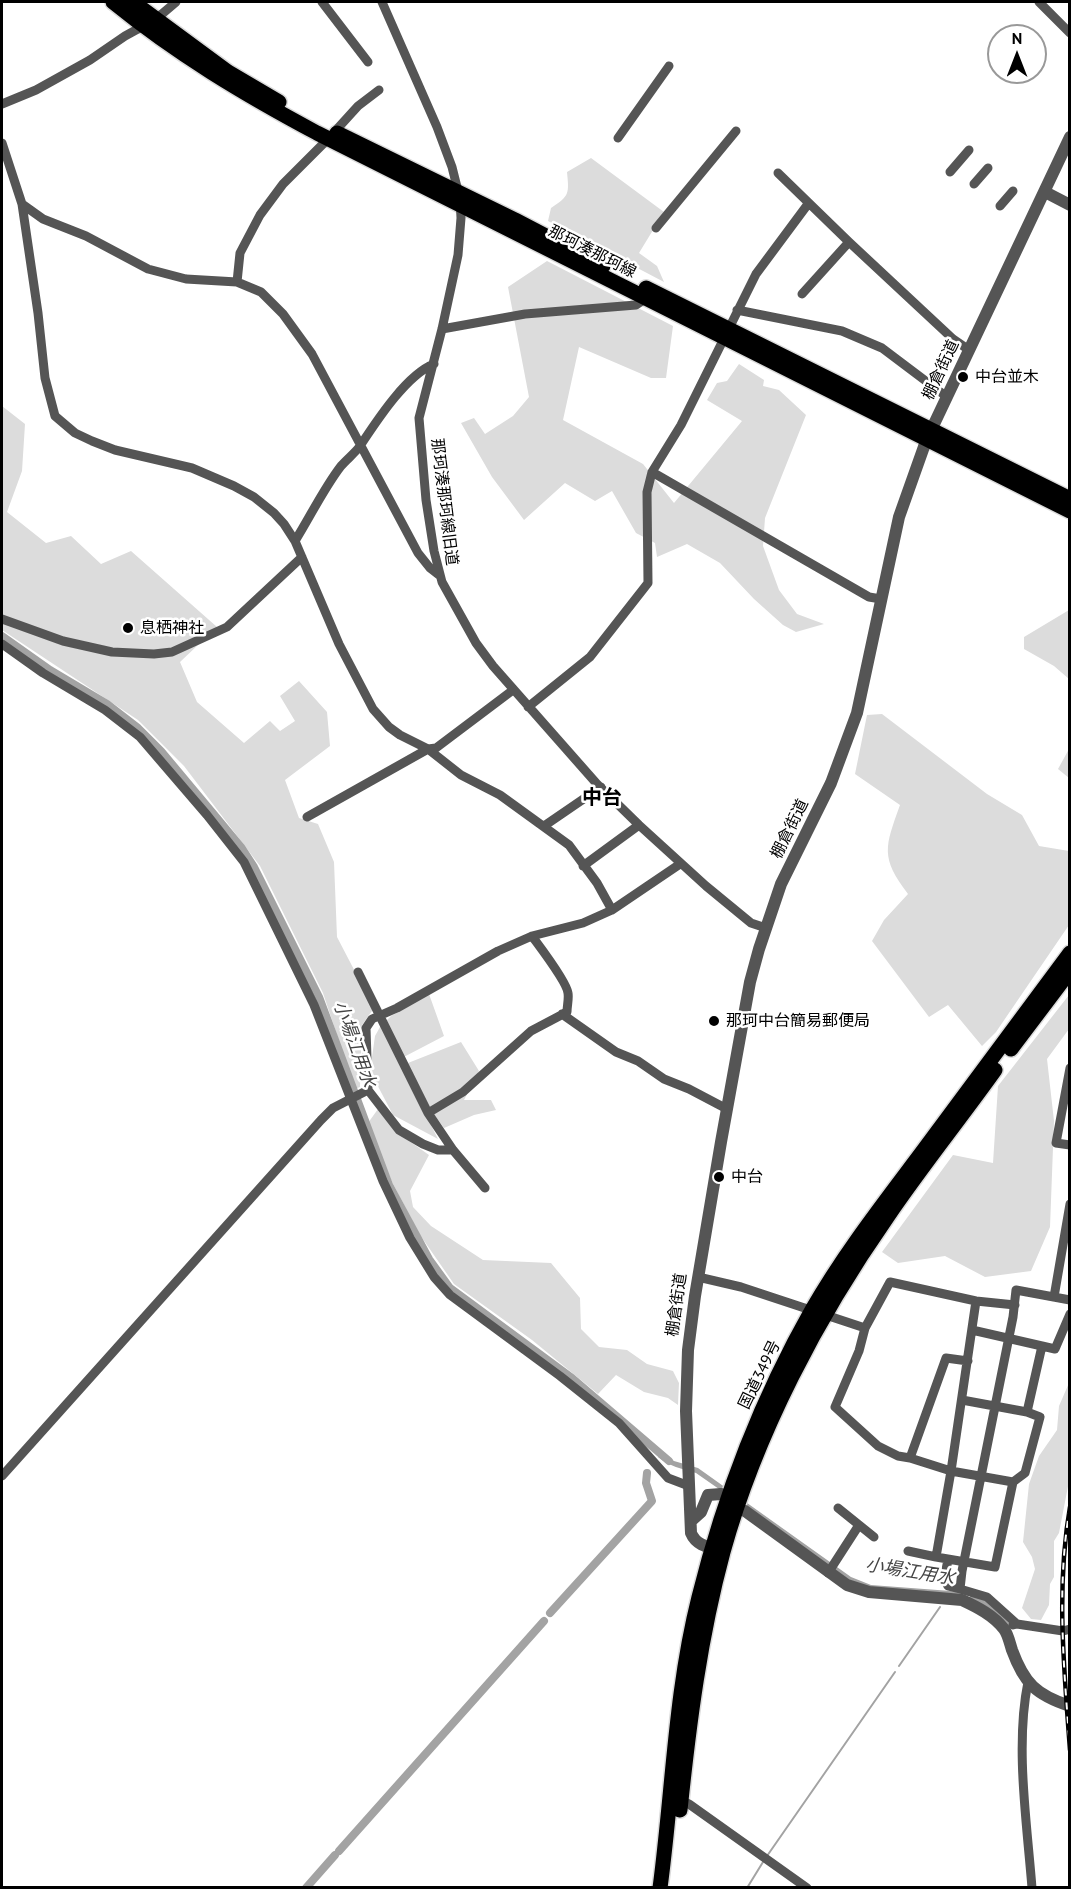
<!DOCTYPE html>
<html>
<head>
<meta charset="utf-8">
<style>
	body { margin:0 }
	#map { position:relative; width:1071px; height:1889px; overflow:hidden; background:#fff; font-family:"PT Sans",sans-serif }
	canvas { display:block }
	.frame { position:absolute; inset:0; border:3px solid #000; pointer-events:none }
	.north { position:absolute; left:987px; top:24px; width:60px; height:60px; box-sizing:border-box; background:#fff; border:2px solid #999; border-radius:50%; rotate:0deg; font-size:16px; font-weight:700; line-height:24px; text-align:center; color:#000 }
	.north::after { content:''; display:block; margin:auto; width:21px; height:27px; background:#000; clip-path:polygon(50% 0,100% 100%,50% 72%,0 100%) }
</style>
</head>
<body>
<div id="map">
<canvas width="1071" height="1889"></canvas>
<div class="frame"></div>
<div class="north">N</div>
</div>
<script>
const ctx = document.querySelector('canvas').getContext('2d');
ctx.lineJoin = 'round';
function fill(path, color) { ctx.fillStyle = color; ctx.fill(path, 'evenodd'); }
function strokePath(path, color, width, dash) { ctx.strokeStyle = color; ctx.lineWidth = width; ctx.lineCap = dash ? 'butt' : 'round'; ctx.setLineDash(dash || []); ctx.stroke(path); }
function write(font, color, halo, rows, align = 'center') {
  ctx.font = font + ' "PT Sans","Noto Sans JP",sans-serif'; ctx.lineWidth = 5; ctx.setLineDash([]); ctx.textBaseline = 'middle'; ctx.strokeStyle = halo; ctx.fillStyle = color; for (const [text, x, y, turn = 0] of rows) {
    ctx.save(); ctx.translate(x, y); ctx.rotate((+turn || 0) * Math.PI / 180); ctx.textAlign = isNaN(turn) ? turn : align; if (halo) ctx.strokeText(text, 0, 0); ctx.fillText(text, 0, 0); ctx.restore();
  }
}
const green = new Path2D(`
	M 591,158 L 664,212 L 639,253 L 657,266 L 664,282 L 548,221 L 551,208 C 570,196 569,193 567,172 Z
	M 547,261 L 673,326 L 666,378 L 651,378 L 579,347 L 563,420 L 643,464 L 674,503 L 742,421 L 707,400 L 717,383 L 727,381 L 739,364 L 764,380 L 763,386 L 779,390 L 806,415 L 765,518 L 763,546 L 779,590 L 797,614 L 824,624 L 796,632 L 783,625 L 754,599 L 720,563 L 687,544 L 657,557 L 655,543 L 636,533 L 612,491 L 595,501 L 565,483 L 524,520 L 492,477 L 461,423 L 474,418 L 485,434 L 513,416 L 529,397 L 508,287 Z
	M 2,406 L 25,424 L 22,471 L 7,512 L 46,543 L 71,536 L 101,564 L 131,551 L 217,627 L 180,662 L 197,702 L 244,743 L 270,721 L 280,731 L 295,721 L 280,696 L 299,681 L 327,712 L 330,746 L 285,780 L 299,818 L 318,824 L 334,862 L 337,937 L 374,1008 L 362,1025 L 360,1087 L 355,1089 L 323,993 L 260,866 L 184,766 L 138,720 L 2,630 Z
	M 1069,610 L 1069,679 L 1054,666 L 1024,649 L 1024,637 Z
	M 882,714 L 987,794 L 1022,815 L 1039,846 L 1069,851 L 1069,925 L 996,1032 L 982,1046 L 948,1005 L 929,1017 L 872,941 L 884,920 L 908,894 C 880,857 885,847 900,805 L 855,774 L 867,715 Z
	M 1069,749 L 1069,778 L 1058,769 Z
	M 429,994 L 444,1036 L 398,1060 L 438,1139 L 393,1115 L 370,1071 L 375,1036 L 380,1027 L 391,1016 Z
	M 1069,995 L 1069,1029 L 1047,1059 L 1054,1121 L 1050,1227 L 1031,1271 L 985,1277 L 945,1256 L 898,1263 L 882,1252 L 953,1155 L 993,1163 L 998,1086 Z
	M 461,1042 L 479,1071 L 464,1100 L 491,1100 L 496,1110 L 474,1115 L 444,1128 L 427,1105 L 408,1063 Z
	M 378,1109 L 398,1133 L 429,1155 L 410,1191 L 413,1207 L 431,1226 L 483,1260 L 551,1263 L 580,1298 L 581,1329 L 599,1347 L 627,1350 L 647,1364 L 673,1371 L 679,1383 L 678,1405 L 668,1398 L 644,1392 L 616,1375 L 598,1394 L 532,1340 L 454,1284 L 420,1235 L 392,1182 L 368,1123 Z
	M 1069,1383 L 1069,1481 L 1059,1533 L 1054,1541 L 1054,1577 L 1050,1584 L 1049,1605 L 1041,1620 L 1031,1619 L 1022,1608 L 1035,1569 L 1032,1557 L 1023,1542 L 1029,1484 L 1039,1456 L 1057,1430 L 1059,1406 Z`);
const water = new Path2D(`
	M 662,1453 L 674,1461 L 698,1468 L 851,1577 L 871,1585 L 964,1592 L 963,1597 L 858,1586 L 696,1473 C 682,1469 669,1466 658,1457 Z`);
const stream = new Path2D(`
	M 899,1666 L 940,1607
	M 767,1856 L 895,1672
	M 747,1888 L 763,1862`);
const canal = new Path2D(`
	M 2,636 L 50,670 L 107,704 L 138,728 L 161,751 L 217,818 L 241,847 L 254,867 L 319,997 L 389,1185 L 429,1259 L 450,1288 L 572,1378 L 669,1461
	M 974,1597 C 989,1601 1000,1611 1008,1624
	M 550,1613 L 652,1501 L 646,1483 L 647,1473
	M 339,1851 L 544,1621
	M 306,1888 L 335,1855`);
const minor = new Path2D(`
	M 322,2 L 368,62
	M 382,2 L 437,127 L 452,167 L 460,199 L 461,218 L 458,255 L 442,329 L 419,418 L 426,500 L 434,551 L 442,582 L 476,643 L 493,666 L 597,784 L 639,825 L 706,886 L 751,923 L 766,928
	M 1039,2 L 1070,33
	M 2,104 L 36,90 L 90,60 L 125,36 L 156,19 L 176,2
	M 618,138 L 669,66
	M 2,143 L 22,204 L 38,313 L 45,378 L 55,416 L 75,433 L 92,441 L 115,450 L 192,468 L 234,486 L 254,497 L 274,513 L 284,524 L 295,541 L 339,644 L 373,709 L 389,727 L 400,735 L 428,749 L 461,775 L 500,795 L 569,845 L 597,883 L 612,910
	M 950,172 L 969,150
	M 778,173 L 849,242 L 953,339 L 969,350
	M 974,184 L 988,168
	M 22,204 L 43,219 L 86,236 L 148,269 L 186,279 L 237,282 L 261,292 L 283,314 L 312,354 L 418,553 L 430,568 L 439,575
	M 1000,206 L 1013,191
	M 656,228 L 736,131
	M 237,282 L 240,253 L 260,215 L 283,184 L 328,139 L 358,106 L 379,90
	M 802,294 L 849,242
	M 737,310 L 842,331 L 882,348 L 947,397
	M 442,329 L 525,314 L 636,305 L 645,299
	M 652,472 L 869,597 L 881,599
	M 295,541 C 310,517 324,488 341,466 C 347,459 355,453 360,446 C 376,422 406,375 434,364
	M 2,619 L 63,641 L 112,652 L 154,654 L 172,652 L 227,627 L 302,557
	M 2,644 L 43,673 L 105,710 L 140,737 L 207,815 L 244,862 L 314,1005 L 383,1181 L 410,1238 L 434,1277 L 450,1295 L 560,1376 L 619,1423 L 668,1478 L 689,1486
	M 528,707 L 590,657 L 648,583 L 647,492 L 652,472 L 681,425 L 756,274 L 808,204
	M 307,817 L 428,749 L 436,748 L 513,690
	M 544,826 L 601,787
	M 583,866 L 639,825
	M 358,972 L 428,1113 L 453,1150 L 485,1188
	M 562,1014 L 616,1052 L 638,1061 L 664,1079 L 689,1089 L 727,1109
	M 1070,1068 L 1056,1143 L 1070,1145
	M 428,1113 L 463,1092 L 531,1031 L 567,1012 C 567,1006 569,999 568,993 C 567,982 540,947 532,936
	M 453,1150 L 438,1150 L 423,1144 L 399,1130 L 368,1090 L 366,1028 L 372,1019 L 397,1008 L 498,951 L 532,936 L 583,923 L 612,910 L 680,864
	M 698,1277 L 741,1287 L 865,1328
	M 1054,1297 L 1070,1204
	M 976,1301 L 951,1471 L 936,1557 L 995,1567 L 1013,1482 L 951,1471 L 910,1458 L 898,1456 L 878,1446 L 835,1407 L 859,1351 L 865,1328 L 890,1282 L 976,1301 L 1015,1305
	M 972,1330 L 1042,1346
	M 962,1400 L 1027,1412 L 1042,1346 L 1055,1349 L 1070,1314
	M 910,1458 L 946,1358 L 968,1361
	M 2,1476 L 321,1120 L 333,1108 L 368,1090
	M 1013,1482 L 1025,1473 L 1040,1417 L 1027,1412
	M 838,1508 L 874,1537
	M 908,1551 L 936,1557
	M 948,1560 L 944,1579 L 948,1586 L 960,1589
	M 828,1573 L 859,1525
	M 1017,1624 L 987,1597 L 960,1589 L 962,1571 L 1013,1317 L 1016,1290 L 1070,1300
	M 1013,1625 L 1017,1624 L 1063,1631 L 1070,1629
	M 1028,1682 C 1015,1746 1027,1823 1032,1888
	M 679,1799 L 689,1804 L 807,1888`);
const tertiary = new Path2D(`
	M 1045,192 L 1070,205
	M 745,1511 L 847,1585 L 869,1592 L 962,1600 C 977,1607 993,1615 1004,1629 C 1008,1634 1010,1644 1012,1650 C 1024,1683 1036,1695 1070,1706
	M 691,1521 L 701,1512 L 708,1495 L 721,1494
	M 719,1550 C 707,1547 696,1545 691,1533 L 686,1411 L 688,1350 L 695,1296 L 721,1142 L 750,982 L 759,949 L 781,884 L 831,783 L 857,713 L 899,517 L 926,441 L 1070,137`);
const primary = new Path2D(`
	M 113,2 C 177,54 244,94 317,133 L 1070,511
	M 133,2 L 228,72 L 279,102
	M 337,133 L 515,220 L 603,266
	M 646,288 L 1070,499`);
const trunk = new Path2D(`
	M 1011,1049 L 1070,971
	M 680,1810 C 689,1723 700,1637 723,1552 C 756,1433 818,1316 888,1216 C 922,1166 960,1119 995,1070
	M 660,1888 C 673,1791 675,1692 699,1597 C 724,1497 761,1400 812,1310 C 844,1254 884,1203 923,1151 C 972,1085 1021,1019 1070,953`);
const rail = new Path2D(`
	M 1070,1507 C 1056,1587 1064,1669 1070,1750`);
const markers = [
	[963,377,6,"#000"],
	[128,628,6,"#000"],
	[714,1021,6,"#000"],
	[719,1177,6,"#000"]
];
const streetNames = [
	["那珂湊那珂線",592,252,27],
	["棚倉街道",941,370,-65],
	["那珂湊那珂線旧道",444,502,83],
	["棚倉街道",790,829,-64],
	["棚倉街道",677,1305,-82],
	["国道349号",760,1375,-64]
];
const poiNames = [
	["中台並木",975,377],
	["息栖神社",140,628],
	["那珂中台簡易郵便局",726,1021],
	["中台",731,1177]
];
const waterNames = [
	["小場江用水",354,1044,70],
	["小場江用水",910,1572,9]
];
const quarterNames = [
	["中台",602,798]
];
fill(green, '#dcdcdc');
fill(water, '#a3a3a3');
strokePath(stream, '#a3a3a3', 2);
strokePath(canal, '#a3a3a3', 8);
strokePath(primary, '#dbdbdb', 18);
strokePath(trunk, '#dbdbdb', 18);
strokePath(minor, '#555', 9);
strokePath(tertiary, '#555', 12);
strokePath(primary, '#000', 15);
strokePath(trunk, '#000', 15);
strokePath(rail, '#000', 4.5);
strokePath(rail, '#fff', 2, [7]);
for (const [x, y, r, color] of markers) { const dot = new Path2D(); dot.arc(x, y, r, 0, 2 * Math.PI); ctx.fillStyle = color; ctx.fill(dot); strokePath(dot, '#fff', 2); }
write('16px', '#000', '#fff', streetNames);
write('16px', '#000', '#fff', poiNames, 'left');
write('italic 18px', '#444', '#fff', waterNames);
write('bold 20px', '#000', '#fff', quarterNames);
</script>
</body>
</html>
